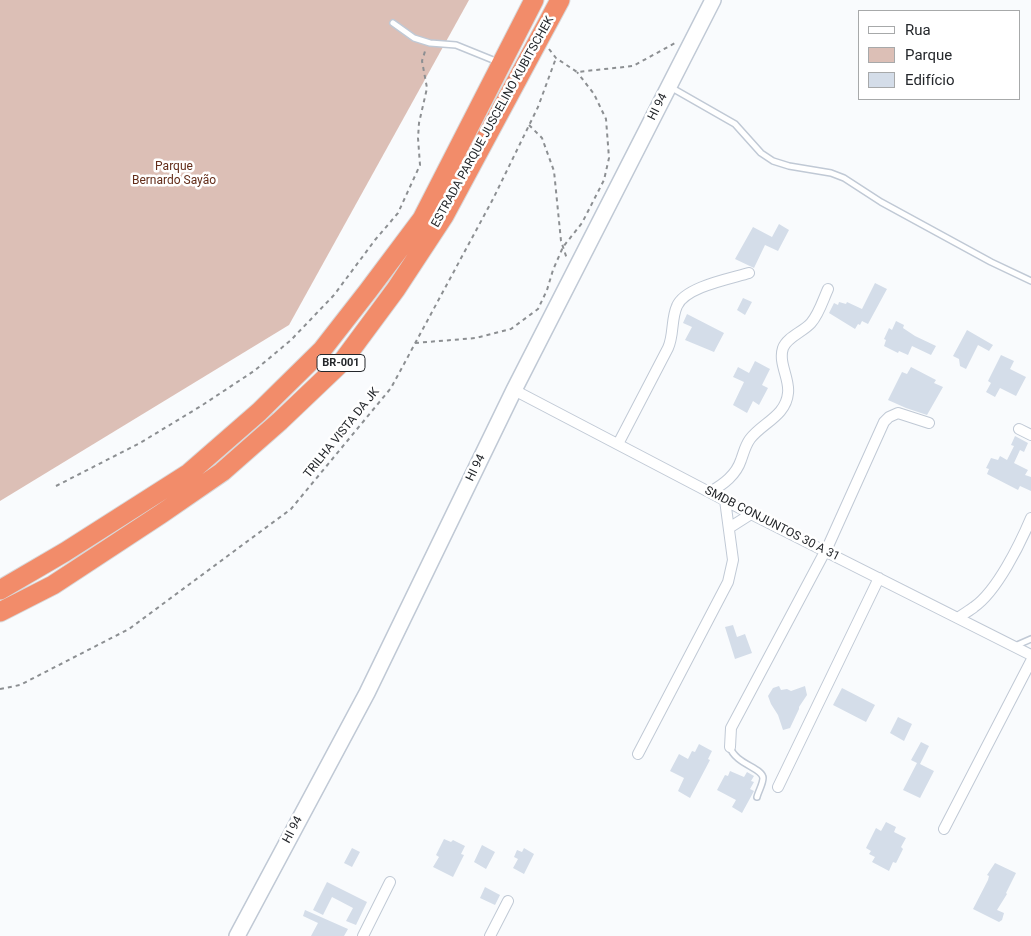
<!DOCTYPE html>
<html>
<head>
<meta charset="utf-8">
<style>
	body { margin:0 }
	#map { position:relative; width:1031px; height:936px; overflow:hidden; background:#f9fbfd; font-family:Roboto,sans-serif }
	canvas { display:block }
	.legend { position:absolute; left:858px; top:10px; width:162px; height:90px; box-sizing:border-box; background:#fff; border:1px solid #a7a9aa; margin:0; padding:6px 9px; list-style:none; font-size:15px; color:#24272b }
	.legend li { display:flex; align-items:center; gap:10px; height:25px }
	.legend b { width:25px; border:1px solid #a7a9aa }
</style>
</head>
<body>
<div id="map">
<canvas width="1031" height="936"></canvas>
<ul class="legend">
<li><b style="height:6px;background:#fff"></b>Rua</li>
<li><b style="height:14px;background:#dcbfb6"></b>Parque</li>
<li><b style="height:14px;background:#d4dde9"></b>Edifício</li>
</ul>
</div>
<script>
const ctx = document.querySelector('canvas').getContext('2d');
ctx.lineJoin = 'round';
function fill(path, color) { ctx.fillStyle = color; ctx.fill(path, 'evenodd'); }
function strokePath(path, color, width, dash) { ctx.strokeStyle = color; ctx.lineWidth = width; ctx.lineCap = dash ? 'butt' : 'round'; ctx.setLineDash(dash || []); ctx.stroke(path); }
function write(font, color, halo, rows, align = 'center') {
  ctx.font = font + ' Roboto,sans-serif'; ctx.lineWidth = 5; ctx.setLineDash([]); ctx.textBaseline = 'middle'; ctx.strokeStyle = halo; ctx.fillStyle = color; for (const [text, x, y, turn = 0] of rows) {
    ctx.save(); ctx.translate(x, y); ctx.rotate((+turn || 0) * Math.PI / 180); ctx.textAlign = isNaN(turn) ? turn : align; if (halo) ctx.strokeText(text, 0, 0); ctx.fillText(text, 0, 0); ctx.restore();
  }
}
const green = new Path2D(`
	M 0,0 L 469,0 L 289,325 L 0,501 Z`);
const building = new Path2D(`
	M 779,224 L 789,230 L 778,251 L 765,245 L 754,268 L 735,259 L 753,227 L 772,237 Z
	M 875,283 L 887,289 L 868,324 L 862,321 L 860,325 L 858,324 L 855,329 L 829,313 L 834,303 L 838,305 L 839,302 L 846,304 L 847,302 L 862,309 Z
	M 743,298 L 752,302 L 745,315 L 737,310 Z
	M 687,314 L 724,333 L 714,352 L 685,340 L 692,327 L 683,323 Z
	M 896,321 L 904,325 L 903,328 L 915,336 L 936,346 L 931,355 L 912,346 L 908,355 L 899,351 L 898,353 L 884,346 L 886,340 L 884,339 L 889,328 L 892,330 Z
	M 967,330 L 993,345 L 989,351 L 978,345 L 966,369 L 960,366 L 959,359 L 953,356 Z
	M 1001,355 L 1014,361 L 1010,369 L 1026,377 L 1016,396 L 1000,388 L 995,397 L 986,392 L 991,383 L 988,381 Z
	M 755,361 L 770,369 L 762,385 L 768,388 L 759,405 L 753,401 L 747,413 L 733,405 L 744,382 L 733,377 L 738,367 L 749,373 Z
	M 911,367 L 936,380 L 934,383 L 943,387 L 927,415 L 906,408 L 888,400 L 902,372 L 907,374 Z
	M 1015,436 L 1028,443 L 1024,452 L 1020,450 L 1014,463 L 1028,470 L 1025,475 L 1031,477 L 1031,491 L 1020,486 L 1018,490 L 987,474 L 989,469 L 986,468 L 991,458 L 998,460 L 1000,456 L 1007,460 L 1014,446 L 1011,445 Z
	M 733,625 L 737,637 L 745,634 L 752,653 L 735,659 L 725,627 Z
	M 779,686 L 781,690 L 787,689 L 791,691 L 805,686 L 807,695 L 799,707 L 799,709 L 790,728 L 783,730 L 778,715 L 771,704 L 768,696 L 773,688 Z
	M 842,688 L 875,705 L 866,722 L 833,705 Z
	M 898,717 L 912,724 L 904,741 L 890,733 Z
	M 921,742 L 929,746 L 920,764 L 934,771 L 920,798 L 903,790 L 917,763 L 911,760 Z
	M 699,744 L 712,751 L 708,759 L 710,760 L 690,798 L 678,791 L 684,778 L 670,771 L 679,754 L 688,759 L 692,751 L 695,752 Z
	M 730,771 L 744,777 L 747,772 L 754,776 L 751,781 L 754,782 L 750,789 L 754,791 L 742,813 L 732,807 L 736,800 L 717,790 L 725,775 L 728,776 Z
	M 886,822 L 896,827 L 894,832 L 906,838 L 901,847 L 903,849 L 896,863 L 893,862 L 889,871 L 872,862 L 875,857 L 869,854 L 871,851 L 866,848 L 876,828 L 881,831 Z
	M 444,839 L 451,842 L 453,840 L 465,846 L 461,854 L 464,855 L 453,877 L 433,867 L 439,857 L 436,855 Z
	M 482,845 L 495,852 L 486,869 L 474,862 Z
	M 352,848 L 360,852 L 352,867 L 344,863 Z
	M 524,848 L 534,854 L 524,874 L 513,868 L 518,859 L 514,857 L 517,850 L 522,852 Z
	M 995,863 L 1016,873 L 1006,893 L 1007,894 L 997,910 L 1004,913 L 1002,920 L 999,922 L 973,909 L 988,880 L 989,876 L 987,875 Z
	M 327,882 L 367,902 L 356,925 L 346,921 L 353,908 L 332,897 L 323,915 L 313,910 Z
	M 485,887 L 500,895 L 495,905 L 480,898 Z
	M 305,910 L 348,929 L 344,936 L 311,936 L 318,923 L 303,916 Z`);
const path = new Path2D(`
	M 549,49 L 556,58 L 577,72 L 633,66 L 677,42
	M 529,125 L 542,138 L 554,171 L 561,241 L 567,259
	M 415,343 L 476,338 L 511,329 L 538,309 L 547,290 L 553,270 L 563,247 L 582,223 L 604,180 L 609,158 L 606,119 L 594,94 L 577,72
	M 56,486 L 140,443 L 201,406 L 254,371 L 291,340 L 334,295 L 375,240 L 398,213 L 420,165 L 418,138 L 419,123 L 427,88 L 422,61 L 426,48
	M 0,689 L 20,685 L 129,629 L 291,509 L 391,388 L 493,199 L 538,107 L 556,58`);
const lane = new Path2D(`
	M 393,23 L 414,38 L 430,43 L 456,45 L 498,62
	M 672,88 L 735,124 L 761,153 L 773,161 L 789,166 L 831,173 L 844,178 L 881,202 L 991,262 L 1031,281
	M 1015,646 L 1031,639
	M 730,747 C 735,764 763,768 763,778 C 763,784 758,792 757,797`);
const street = new Path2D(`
	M 514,390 L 751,514 L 1031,655
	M 1019,429 L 1031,435
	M 618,444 L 668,348 C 674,335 671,319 677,306 C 685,287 729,279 749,273
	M 710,492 C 724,484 736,475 741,460 C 744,452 745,446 750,439 C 762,423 786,416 788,393 C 790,379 778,363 783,348 C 787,337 803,332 811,323 C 819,314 823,300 828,289
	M 729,528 L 751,514
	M 958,618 C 963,614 969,611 974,607 C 997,591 1020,544 1031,518
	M 730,747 L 731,728 L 829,544 L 884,422 L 889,417 L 898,413 L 929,423
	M 638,754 L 728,582 L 733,560 L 725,500
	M 778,787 L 879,578
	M 944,829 L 1031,661
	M 363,936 L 390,882
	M 490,936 L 508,901`);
const secondary = new Path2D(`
	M 237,936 L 367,693 L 514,390 L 713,0`);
const highway = new Path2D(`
	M 0,590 L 65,552 L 189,473 L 259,412 L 322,350 L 368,291 L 422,219 L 534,0
	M 0,612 L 53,585 L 161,514 L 222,472 L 280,421 L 342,362 L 396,289 L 444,216 L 560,0`);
const shields = [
	[341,363,48]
];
const shieldNames = [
	["BR-001",341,363]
];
const streetNames = [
	["HI 94",658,107,-63],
	["ESTRADA PARQUE JUSCELINO KUBITSCHEK",493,122,-61],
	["TRILHA VISTA DA JK",342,433,-51],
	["HI 94",476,468,-64],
	["SMDB CONJUNTOS 30 A 31",772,524,27],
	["HI 94",293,830,-62]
];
const parkNames = [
	["Parque",174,167],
	["Bernardo Sayão",174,181]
];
fill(green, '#dcbfb6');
fill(building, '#d4dde9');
strokePath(lane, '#c0c9d5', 8);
strokePath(street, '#c0c9d5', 12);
strokePath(secondary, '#c0c9d5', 18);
strokePath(highway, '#d8d8d9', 21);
strokePath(path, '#8c8f92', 2, [4, 4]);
strokePath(lane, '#fff', 5);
strokePath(street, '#fff', 10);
strokePath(secondary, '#fff', 15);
strokePath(highway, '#f28c6a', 19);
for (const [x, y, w] of shields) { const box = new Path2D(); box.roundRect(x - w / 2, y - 8.5, w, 17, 4); ctx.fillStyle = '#fff'; ctx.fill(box); strokePath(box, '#24272b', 1); }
write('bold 11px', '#24272b', null, shieldNames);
write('12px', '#24272b', '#fff', streetNames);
write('12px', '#632d1a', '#fff', parkNames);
</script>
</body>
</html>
